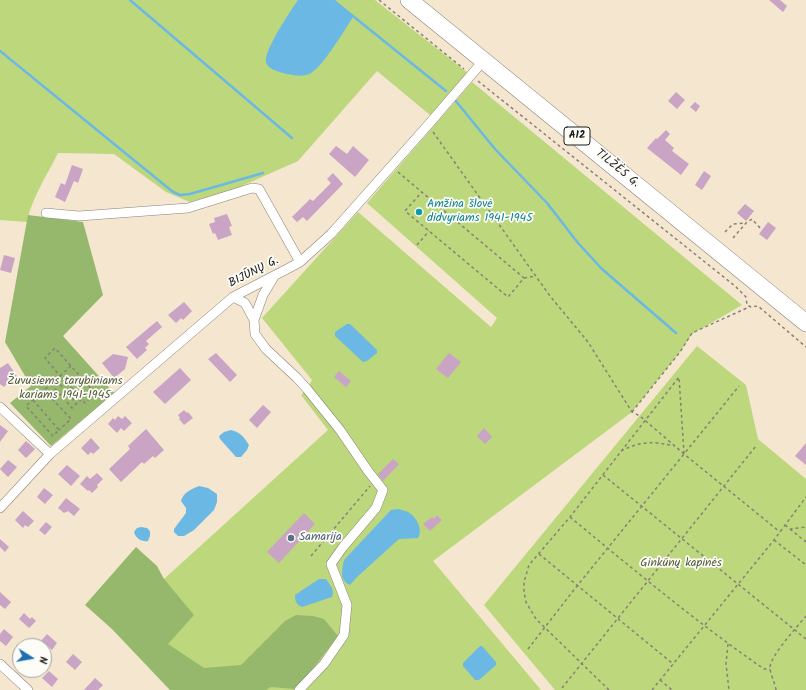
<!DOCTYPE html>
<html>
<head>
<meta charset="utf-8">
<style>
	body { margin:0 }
	#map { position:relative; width:806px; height:690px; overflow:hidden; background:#f5e6d0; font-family:Kalam,sans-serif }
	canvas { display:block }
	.north { position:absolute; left:12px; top:638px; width:40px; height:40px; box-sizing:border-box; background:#fdfcf7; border:1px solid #a3a29f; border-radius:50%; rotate:101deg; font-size:11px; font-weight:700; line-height:16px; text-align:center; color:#1c1c1c }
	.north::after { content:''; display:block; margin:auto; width:14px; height:18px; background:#1f6fb2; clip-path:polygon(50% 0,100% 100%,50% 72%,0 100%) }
</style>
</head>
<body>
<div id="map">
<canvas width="806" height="690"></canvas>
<div class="north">N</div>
</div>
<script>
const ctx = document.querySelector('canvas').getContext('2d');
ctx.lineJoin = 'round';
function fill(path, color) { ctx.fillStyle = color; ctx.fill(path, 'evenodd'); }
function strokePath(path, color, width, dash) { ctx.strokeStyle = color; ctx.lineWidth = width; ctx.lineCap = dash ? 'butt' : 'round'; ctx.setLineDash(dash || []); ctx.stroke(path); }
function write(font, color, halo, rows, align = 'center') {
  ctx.font = font + ' Kalam,sans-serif'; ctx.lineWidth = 3.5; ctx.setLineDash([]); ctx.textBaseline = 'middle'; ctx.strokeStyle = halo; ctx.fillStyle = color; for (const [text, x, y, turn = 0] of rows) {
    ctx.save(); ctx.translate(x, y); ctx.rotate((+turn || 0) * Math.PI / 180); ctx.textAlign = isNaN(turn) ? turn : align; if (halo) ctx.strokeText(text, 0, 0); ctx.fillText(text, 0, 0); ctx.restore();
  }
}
const green = new Path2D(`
	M 0,0 L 375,0 L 468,73 L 430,115 L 377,71 L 298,161 L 235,189 L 190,202 L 166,192 L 114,154 L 58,153 C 48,173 31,200 27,222 L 0,220 Z
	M 472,82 L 742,305 L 692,334 L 680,352 L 632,412 L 433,561 L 541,690 L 170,690 L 113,630 L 164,579 L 328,430 L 301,395 L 307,389 L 312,380 L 262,318 L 358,212 L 491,327 L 497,318 L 367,203 Z
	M 697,346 L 746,385 L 758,439 L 806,479 L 806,690 L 555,690 L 484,605 Z`);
const forest = new Path2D(`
	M 28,215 L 83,222 L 103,295 L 63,336 L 114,393 L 51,446 L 10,403 L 31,386 L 5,342 Z
	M 136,547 L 157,566 L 164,579 L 194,615 L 168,644 L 204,668 L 241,665 L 285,621 L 296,615 L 313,616 L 324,619 L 338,636 L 310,672 L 295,689 L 271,687 L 266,690 L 170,690 L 113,630 L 85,605 Z`);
const water = new Path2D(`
	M 298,0 L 333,0 L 353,17 C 344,31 323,66 311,73 C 303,78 292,75 283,73 C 277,71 268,69 266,62 C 263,52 291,10 298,0 Z
	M 347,324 L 350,324 L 377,350 L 377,353 L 367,361 L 363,362 L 335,336 L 335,332 Z
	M 231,430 C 240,432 244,437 249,445 L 247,450 L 241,457 L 236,457 L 220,439 L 219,436 L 224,432 Z
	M 199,486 L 208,488 L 217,494 L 217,502 L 214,510 L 194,530 L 184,536 L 178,536 L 174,532 L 174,529 L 186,513 L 186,508 L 181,501 C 183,493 191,489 199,486 Z
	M 398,509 C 402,510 405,511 408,512 C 417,517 423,530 418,538 L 399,539 L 357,577 L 350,585 C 339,580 342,570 344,560 L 391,510 Z
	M 141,527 L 147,528 L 150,531 L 150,536 L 148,541 C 142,542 136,539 134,532 L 137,528 Z
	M 319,579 L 326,579 C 330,585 335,590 332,597 L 302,607 C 296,605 295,600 295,595 Z
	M 480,646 L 482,646 L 496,662 L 496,665 L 479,680 L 475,680 L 463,666 L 463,663 Z`);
const stream = new Path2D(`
	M 130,0 L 292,138
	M 333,0 L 446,91
	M 0,51 L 173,192 L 180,195 L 190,194 L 263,173
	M 455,100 L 495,149 L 547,203 L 578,243 L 602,269 L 676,333`);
const building = new Path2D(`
	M 769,0 L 780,0 L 787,6 L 783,12 Z
	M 676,92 L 685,100 L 677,109 L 668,101 Z
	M 695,102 L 700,106 L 696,112 L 690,107 Z
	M 666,130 L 670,134 L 665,140 L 674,148 L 672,151 L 689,164 L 681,175 L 647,148 L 656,138 L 657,139 Z
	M 336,146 L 347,154 L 353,146 L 369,160 L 355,177 L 329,154 Z
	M 72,165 L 83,169 L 78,183 L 74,181 L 65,202 L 55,197 L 61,183 L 65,185 Z
	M 704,171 L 711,176 L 702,190 L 695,185 Z
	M 333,173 L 343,184 L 307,221 L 303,217 L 297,222 L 292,217 L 310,199 L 313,201 L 331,183 L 327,179 Z
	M 745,204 L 754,211 L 746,221 L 737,213 Z
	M 227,214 L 232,226 L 229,227 L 232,235 L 218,240 L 215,233 L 213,234 L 209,224 L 215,222 L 214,218 Z
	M 768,222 L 776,228 L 767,240 L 759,234 Z
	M 4,255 L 15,258 L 11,273 L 0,270 Z
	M 184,302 L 192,311 L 183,320 L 181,318 L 176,323 L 168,315 Z
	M 157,321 L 162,327 L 146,341 L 149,344 L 145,348 L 147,350 L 137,359 L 126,347 Z
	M 216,353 L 237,375 L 230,382 L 208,359 Z
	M 449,353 L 461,362 L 448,378 L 436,369 Z
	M 113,354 L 128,357 L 125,369 L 114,378 L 102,363 Z
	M 8,363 L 18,378 L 11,382 L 10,380 L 4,387 L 0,384 L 0,368 Z
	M 180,368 L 191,380 L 165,404 L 153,392 Z
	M 339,371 L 351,381 L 346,387 L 334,377 Z
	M 263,405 L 271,412 L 257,428 L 249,420 Z
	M 184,410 L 187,413 L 188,412 L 193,418 L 184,425 L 179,419 L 180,418 L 178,415 Z
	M 118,416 L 122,419 L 125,416 L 132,423 L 124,431 L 121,428 L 117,433 L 108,424 L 113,418 L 115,420 Z
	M 0,425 L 8,431 L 0,442 Z
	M 484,428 L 492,437 L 485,444 L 477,436 Z
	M 146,429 L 164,450 L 155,458 L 153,456 L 144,464 L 142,462 L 121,482 L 109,469 L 130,449 L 128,446 Z
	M 91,438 L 100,448 L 93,454 L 91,452 L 88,455 L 81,448 Z
	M 26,441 L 35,449 L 26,458 L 18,450 Z
	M 806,443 L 806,465 L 795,456 Z
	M 393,459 L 399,464 L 383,481 L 378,474 Z
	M 8,460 L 17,467 L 8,477 L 0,469 Z
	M 67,465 L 80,476 L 71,486 L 58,474 Z
	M 97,473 L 103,479 L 97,485 L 98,487 L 92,493 L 89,490 L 88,491 L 80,484 L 87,476 L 90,479 Z
	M 44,488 L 53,495 L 45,504 L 37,497 Z
	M 66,498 L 80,509 L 74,516 L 68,511 L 64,513 L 58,508 Z
	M 23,511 L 34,521 L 28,527 L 25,525 L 23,528 L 15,520 Z
	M 304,513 L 315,524 L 279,563 L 267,552 Z
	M 437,515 L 442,520 L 430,531 L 423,524 L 432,517 L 434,519 Z
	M 46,522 L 52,527 L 45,535 L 39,530 Z
	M 0,539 L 9,547 L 5,552 L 0,547 Z
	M 0,592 L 11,602 L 5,609 L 0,605 Z
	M 24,613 L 30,619 L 32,617 L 36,621 L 29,628 L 19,619 Z
	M 4,629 L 13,637 L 6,646 L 0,641 L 0,634 Z
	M 47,634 L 57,643 L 52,650 L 41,641 Z
	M 73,654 L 82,662 L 75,670 L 66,662 Z
	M 49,671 L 58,679 L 52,687 L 42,678 Z
	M 95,678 L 103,685 L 98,690 L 84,690 Z`);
const path = new Path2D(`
	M 379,0 L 464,69
	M 478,81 L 735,286 L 746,297 L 747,305 L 751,307 L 758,306 L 806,347
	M 433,132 L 550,296 L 588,342 L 632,412 L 640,416 L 684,454 L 780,532
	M 398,172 L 524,278 L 508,297 L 405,211 L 422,192
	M 725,232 L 733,224 L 746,223
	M 733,238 L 746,223 L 752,219 L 761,229
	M 417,245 L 429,231
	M 524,278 L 536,276
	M 71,366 L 60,376 L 82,399
	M 56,380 L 77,404
	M 51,384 L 72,408 L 82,399 L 85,403 L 95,394
	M 44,390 L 71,419 L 59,430
	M 33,400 L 59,430 L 53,436 L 26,406 C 37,396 49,386 60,376 L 45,358 L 55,348 L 101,400
	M 632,412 L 680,352 L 692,333 L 749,307
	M 621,451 C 641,441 653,441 674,446
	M 603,475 L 806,639
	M 570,517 C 633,569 696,622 764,669 L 770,669
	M 785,525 L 790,529 L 806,527
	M 790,529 L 806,542
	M 774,540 L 806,565
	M 539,554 L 672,663
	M 311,556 L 370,486
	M 728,644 L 726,664 L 729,690
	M 528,649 L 577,586 L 684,454
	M 660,680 L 672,690
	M 562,688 L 756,446
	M 609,690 L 536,619 L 526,602 L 524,592 L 524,582 L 529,565 L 570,517 L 679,377 L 684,454 L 739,386
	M 652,690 L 774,540 L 806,497
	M 776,690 C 775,683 770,673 770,668 C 770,656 797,627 806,616`);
const street = new Path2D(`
	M 46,213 L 79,216 L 188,208 L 252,188 L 259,189 L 300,262
	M 233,297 L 245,303 L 254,320 L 255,334 L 266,349 L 297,378 L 307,389 L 340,430 L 368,471 L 383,490 L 376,508 L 343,547 L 331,564 L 347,605 L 344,635 L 324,664 L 299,690
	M 254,320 L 263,295 L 275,275
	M 0,407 L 50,454
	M 0,508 L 50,454 L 233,297 L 289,268 L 300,262 L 331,234 L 428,125 L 484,60
	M 0,664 L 28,690`);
const highway = new Path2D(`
	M 409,0 L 806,323`);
const markers = [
	[419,212,4,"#0f9aa8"],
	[291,538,4,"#5c6f8a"]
];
const shields = [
	[577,136,26]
];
const shieldNames = [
	["A12",577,136]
];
const streetNames = [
	["TILŽĖS G.",617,169,39],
	["BIJŪNŲ G.",254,273,-27]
];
const cultureNames = [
	["Amžina šlovė",427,205],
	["didvyriams 1941-1945",427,219]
];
const parkNames = [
	["Žuvusiems tarybiniams",65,382],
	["kariams 1941-1945",65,396],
	["Ginkūnų kapinės",681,564]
];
const serviceNames = [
	["Samarija",299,538]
];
fill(green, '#bcd77c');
fill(forest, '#95b86c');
fill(water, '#6bb8e5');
strokePath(stream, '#6bb8e5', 2.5);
fill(building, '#c9a4c5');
strokePath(street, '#888176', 10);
strokePath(highway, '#888176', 18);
strokePath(path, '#888176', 1.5, [3, 3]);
strokePath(street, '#fff', 9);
strokePath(highway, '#fff', 17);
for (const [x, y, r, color] of markers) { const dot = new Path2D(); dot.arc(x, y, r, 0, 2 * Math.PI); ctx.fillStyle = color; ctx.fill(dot); strokePath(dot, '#fdfcf7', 1.5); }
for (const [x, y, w] of shields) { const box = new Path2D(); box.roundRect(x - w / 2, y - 9, w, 18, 3); ctx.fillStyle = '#fdfcf7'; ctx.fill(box); strokePath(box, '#1c1c1c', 1); }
write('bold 11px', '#1c1c1c', null, shieldNames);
write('12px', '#1c1c1c', '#fdfcf7', streetNames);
write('12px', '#0d838f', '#fdfcf7', cultureNames, 'left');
write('12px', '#545d3e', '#fdfcf7', parkNames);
write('12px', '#4e5e75', '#fdfcf7', serviceNames, 'left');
</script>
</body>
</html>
